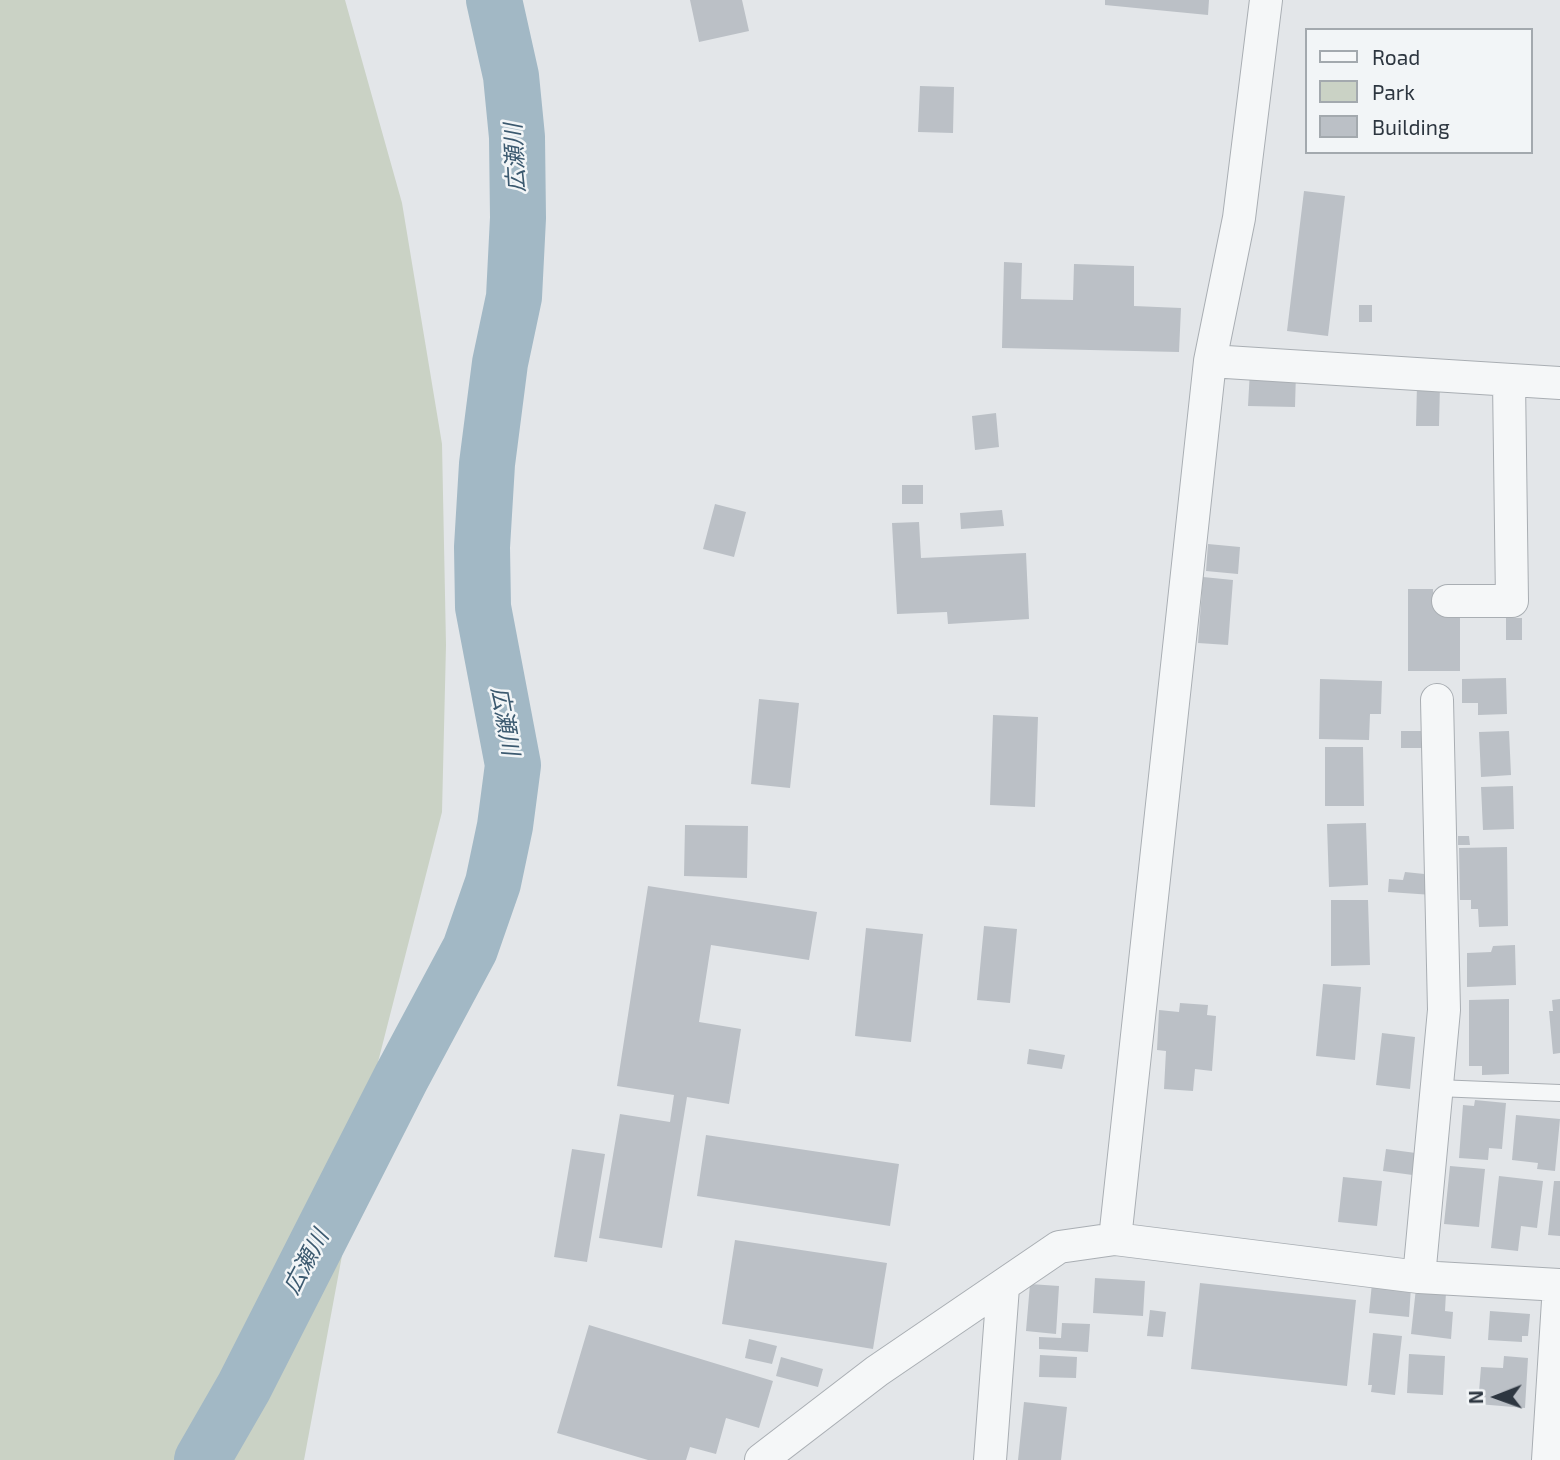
<!DOCTYPE html>
<html>
<head>
<meta charset="utf-8">
<style>
	body { margin:0 }
	#map { position:relative; width:1560px; height:1460px; overflow:hidden; background:#e3e6e9; font-family:"Exo 2",sans-serif }
	canvas { display:block }
	.legend { position:absolute; left:1305px; top:28px; width:228px; height:126px; box-sizing:border-box; background:#f2f5f7; border:2px solid #a3a9ae; margin:0; padding:9px 12px; list-style:none; font-size:21px; color:#2d3640 }
	.legend li { display:flex; align-items:center; gap:14px; height:35px }
	.legend b { width:35px; border:2px solid #a3a9ae }
	.north { position:absolute; left:1462px; top:1362px; width:70px; height:70px; -webkit-text-stroke:5px #f2f5f7; paint-order:stroke; rotate:269deg; font-size:19px; font-weight:700; line-height:28px; text-align:center; color:#2d3640 }
	.north::after { content:''; display:block; margin:auto; width:24px; height:32px; background:#2d3640; clip-path:polygon(50% 0,100% 100%,50% 72%,0 100%) }
</style>
</head>
<body>
<div id="map">
<canvas width="1560" height="1460"></canvas>
<ul class="legend">
<li><b style="height:9px;background:#f5f7f8"></b>Road</li>
<li><b style="height:19px;background:#cad2c5"></b>Park</li>
<li><b style="height:19px;background:#bbc0c6"></b>Building</li>
</ul>
<div class="north">N</div>
</div>
<script>
const ctx = document.querySelector('canvas').getContext('2d');
ctx.lineJoin = 'round';
function fill(path, color) { ctx.fillStyle = color; ctx.fill(path, 'evenodd'); }
function strokePath(path, color, width, dash) { ctx.strokeStyle = color; ctx.lineWidth = width; ctx.lineCap = dash ? 'butt' : 'round'; ctx.setLineDash(dash || []); ctx.stroke(path); }
function write(font, color, halo, rows, align = 'center') {
  ctx.font = font + ' "Exo 2","Noto Sans JP",sans-serif'; ctx.lineWidth = 5; ctx.setLineDash([]); ctx.textBaseline = 'middle'; ctx.strokeStyle = halo; ctx.fillStyle = color; for (const [text, x, y, turn = 0] of rows) {
    ctx.save(); ctx.translate(x, y); ctx.rotate((+turn || 0) * Math.PI / 180); ctx.textAlign = isNaN(turn) ? turn : align; if (halo) ctx.strokeText(text, 0, 0); ctx.fillText(text, 0, 0); ctx.restore();
  }
}
const green = new Path2D(`
	M 0,0 L 345,0 L 402,203 L 442,444 L 446,645 L 442,812 L 378,1062 L 304,1460 L 0,1460 Z`);
const river = new Path2D(`
	M 202,1460 L 244,1387 L 401,1078 L 470,949 L 493,883 L 505,826 L 513,765 L 483,607 L 482,547 L 487,464 L 500,363 L 514,297 L 518,218 L 517,137 L 511,76 L 494,0`);
const building = new Path2D(`
	M 690,0 L 742,0 L 749,31 L 699,42 Z
	M 1105,0 L 1209,0 L 1208,15 L 1105,5 Z
	M 920,86 L 954,87 L 953,133 L 918,132 Z
	M 1304,191 L 1345,196 L 1328,336 L 1287,331 Z
	M 1004,262 L 1022,263 L 1021,299 L 1073,300 L 1074,264 L 1134,266 L 1134,306 L 1181,308 L 1179,352 L 1002,348 Z
	M 1359,305 L 1372,305 L 1372,322 L 1359,322 Z
	M 1250,370 L 1296,372 L 1295,407 L 1248,406 Z
	M 1417,384 L 1440,385 L 1439,426 L 1416,426 Z
	M 996,413 L 999,447 L 975,450 L 972,416 Z
	M 902,485 L 923,485 L 923,504 L 902,504 Z
	M 715,504 L 746,512 L 734,557 L 703,549 Z
	M 1002,510 L 1004,526 L 961,529 L 960,513 Z
	M 919,522 L 921,558 L 1026,553 L 1029,619 L 948,624 L 947,612 L 897,614 L 892,523 Z
	M 1208,544 L 1240,547 L 1238,574 L 1206,571 Z
	M 1203,577 L 1233,580 L 1228,645 L 1198,643 Z
	M 1408,589 L 1433,589 L 1433,605 L 1460,604 L 1460,671 L 1408,671 Z
	M 1506,618 L 1522,618 L 1522,640 L 1506,640 Z
	M 1506,678 L 1507,714 L 1478,715 L 1478,703 L 1462,703 L 1462,679 Z
	M 1320,679 L 1382,681 L 1381,714 L 1370,714 L 1369,740 L 1319,739 Z
	M 759,699 L 799,703 L 790,788 L 751,784 Z
	M 993,715 L 1038,717 L 1035,807 L 990,805 Z
	M 1401,731 L 1429,731 L 1429,748 L 1401,748 Z
	M 1509,731 L 1511,775 L 1481,777 L 1479,732 Z
	M 1325,747 L 1363,747 L 1364,806 L 1325,806 Z
	M 1513,786 L 1514,829 L 1483,830 L 1481,787 Z
	M 1366,823 L 1368,885 L 1329,887 L 1327,824 Z
	M 685,825 L 748,826 L 747,878 L 684,876 Z
	M 1458,836 L 1469,836 L 1470,845 L 1458,845 Z
	M 1507,847 L 1508,926 L 1479,927 L 1478,909 L 1471,909 L 1471,900 L 1460,900 L 1459,848 Z
	M 1405,872 L 1434,875 L 1433,895 L 1388,892 L 1389,879 L 1403,880 Z
	M 648,886 L 817,912 L 809,960 L 711,945 L 699,1022 L 741,1029 L 729,1104 L 687,1097 L 662,1248 L 599,1238 L 620,1114 L 670,1122 L 674,1095 L 617,1086 Z
	M 1331,900 L 1368,900 L 1370,965 L 1331,966 Z
	M 984,926 L 1017,929 L 1010,1003 L 977,1000 Z
	M 866,928 L 923,934 L 911,1042 L 855,1036 Z
	M 1515,945 L 1516,985 L 1467,987 L 1467,953 L 1491,952 L 1493,946 Z
	M 1323,984 L 1361,987 L 1355,1060 L 1316,1056 Z
	M 1509,999 L 1509,1074 L 1482,1075 L 1482,1066 L 1469,1066 L 1469,1000 Z
	M 1560,999 L 1560,1053 L 1553,1054 L 1549,1011 L 1553,1011 L 1552,1000 Z
	M 1180,1003 L 1208,1005 L 1207,1015 L 1216,1016 L 1212,1071 L 1195,1069 L 1193,1091 L 1164,1089 L 1166,1051 L 1157,1050 L 1159,1010 L 1179,1012 Z
	M 1382,1033 L 1415,1037 L 1410,1089 L 1376,1085 Z
	M 1029,1049 L 1065,1055 L 1062,1069 L 1027,1064 Z
	M 1475,1100 L 1506,1103 L 1502,1149 L 1489,1148 L 1488,1160 L 1459,1158 L 1463,1105 L 1474,1106 Z
	M 1516,1115 L 1560,1119 L 1555,1171 L 1537,1169 L 1538,1163 L 1512,1160 Z
	M 706,1135 L 899,1164 L 890,1226 L 697,1196 Z
	M 572,1149 L 605,1154 L 587,1262 L 554,1257 Z
	M 1386,1149 L 1423,1154 L 1420,1176 L 1383,1171 Z
	M 1450,1166 L 1485,1169 L 1479,1227 L 1444,1224 Z
	M 1499,1176 L 1543,1181 L 1537,1228 L 1521,1226 L 1518,1251 L 1491,1248 Z
	M 1343,1177 L 1382,1181 L 1377,1226 L 1338,1222 Z
	M 1554,1181 L 1560,1181 L 1560,1236 L 1548,1235 Z
	M 735,1240 L 887,1263 L 873,1349 L 722,1324 Z
	M 1095,1278 L 1145,1281 L 1143,1316 L 1093,1313 Z
	M 1200,1283 L 1356,1300 L 1347,1386 L 1191,1369 Z
	M 1372,1283 L 1411,1287 L 1409,1317 L 1369,1313 Z
	M 1030,1284 L 1059,1286 L 1056,1334 L 1026,1331 Z
	M 1416,1288 L 1446,1292 L 1445,1311 L 1453,1312 L 1451,1339 L 1411,1334 Z
	M 1150,1310 L 1166,1312 L 1163,1337 L 1147,1336 Z
	M 1490,1311 L 1530,1314 L 1528,1336 L 1522,1336 L 1522,1342 L 1488,1340 Z
	M 1062,1323 L 1090,1324 L 1088,1352 L 1039,1349 L 1039,1337 L 1061,1338 Z
	M 589,1325 L 773,1381 L 759,1428 L 726,1418 L 716,1454 L 690,1447 L 686,1460 L 648,1460 L 557,1433 Z
	M 1373,1333 L 1402,1336 L 1395,1395 L 1371,1392 L 1372,1385 L 1368,1385 Z
	M 749,1339 L 777,1346 L 772,1364 L 745,1358 Z
	M 1409,1354 L 1445,1356 L 1443,1395 L 1407,1393 Z
	M 1040,1355 L 1077,1357 L 1076,1378 L 1039,1377 Z
	M 1504,1356 L 1528,1358 L 1525,1408 L 1478,1404 L 1481,1367 L 1503,1368 Z
	M 781,1357 L 823,1369 L 818,1387 L 776,1376 Z
	M 1024,1402 L 1067,1407 L 1061,1460 L 1018,1460 Z`);
const service = new Path2D(`
	M 1437,1088 L 1560,1093`);
const minor = new Path2D(`
	M 1210,361 L 1560,383
	M 1448,601 L 1512,601 L 1509,381
	M 1115,1239 L 1210,361 L 1239,218 L 1266,0
	M 1419,1277 L 1444,1010 L 1437,700
	M 761,1460 L 877,1371 L 1059,1247 L 1115,1239 L 1419,1277 L 1560,1285
	M 990,1460 L 1003,1287
	M 1548,1460 L 1559,1285`);
const waterNames = [
	["広瀬川",515,158,-93],
	["広瀬川",505,721,80],
	["広瀬川",306,1262,-62]
];
fill(green, '#cad2c5');
strokePath(river, '#a2b8c5', 56);
fill(building, '#bbc0c6');
strokePath(service, '#a9aeb3', 18);
strokePath(minor, '#a9aeb3', 34);
strokePath(service, '#f5f7f8', 16);
strokePath(minor, '#f5f7f8', 32);
write('italic 23px', '#3b596f', '#f2f5f7', waterNames);
</script>
</body>
</html>
